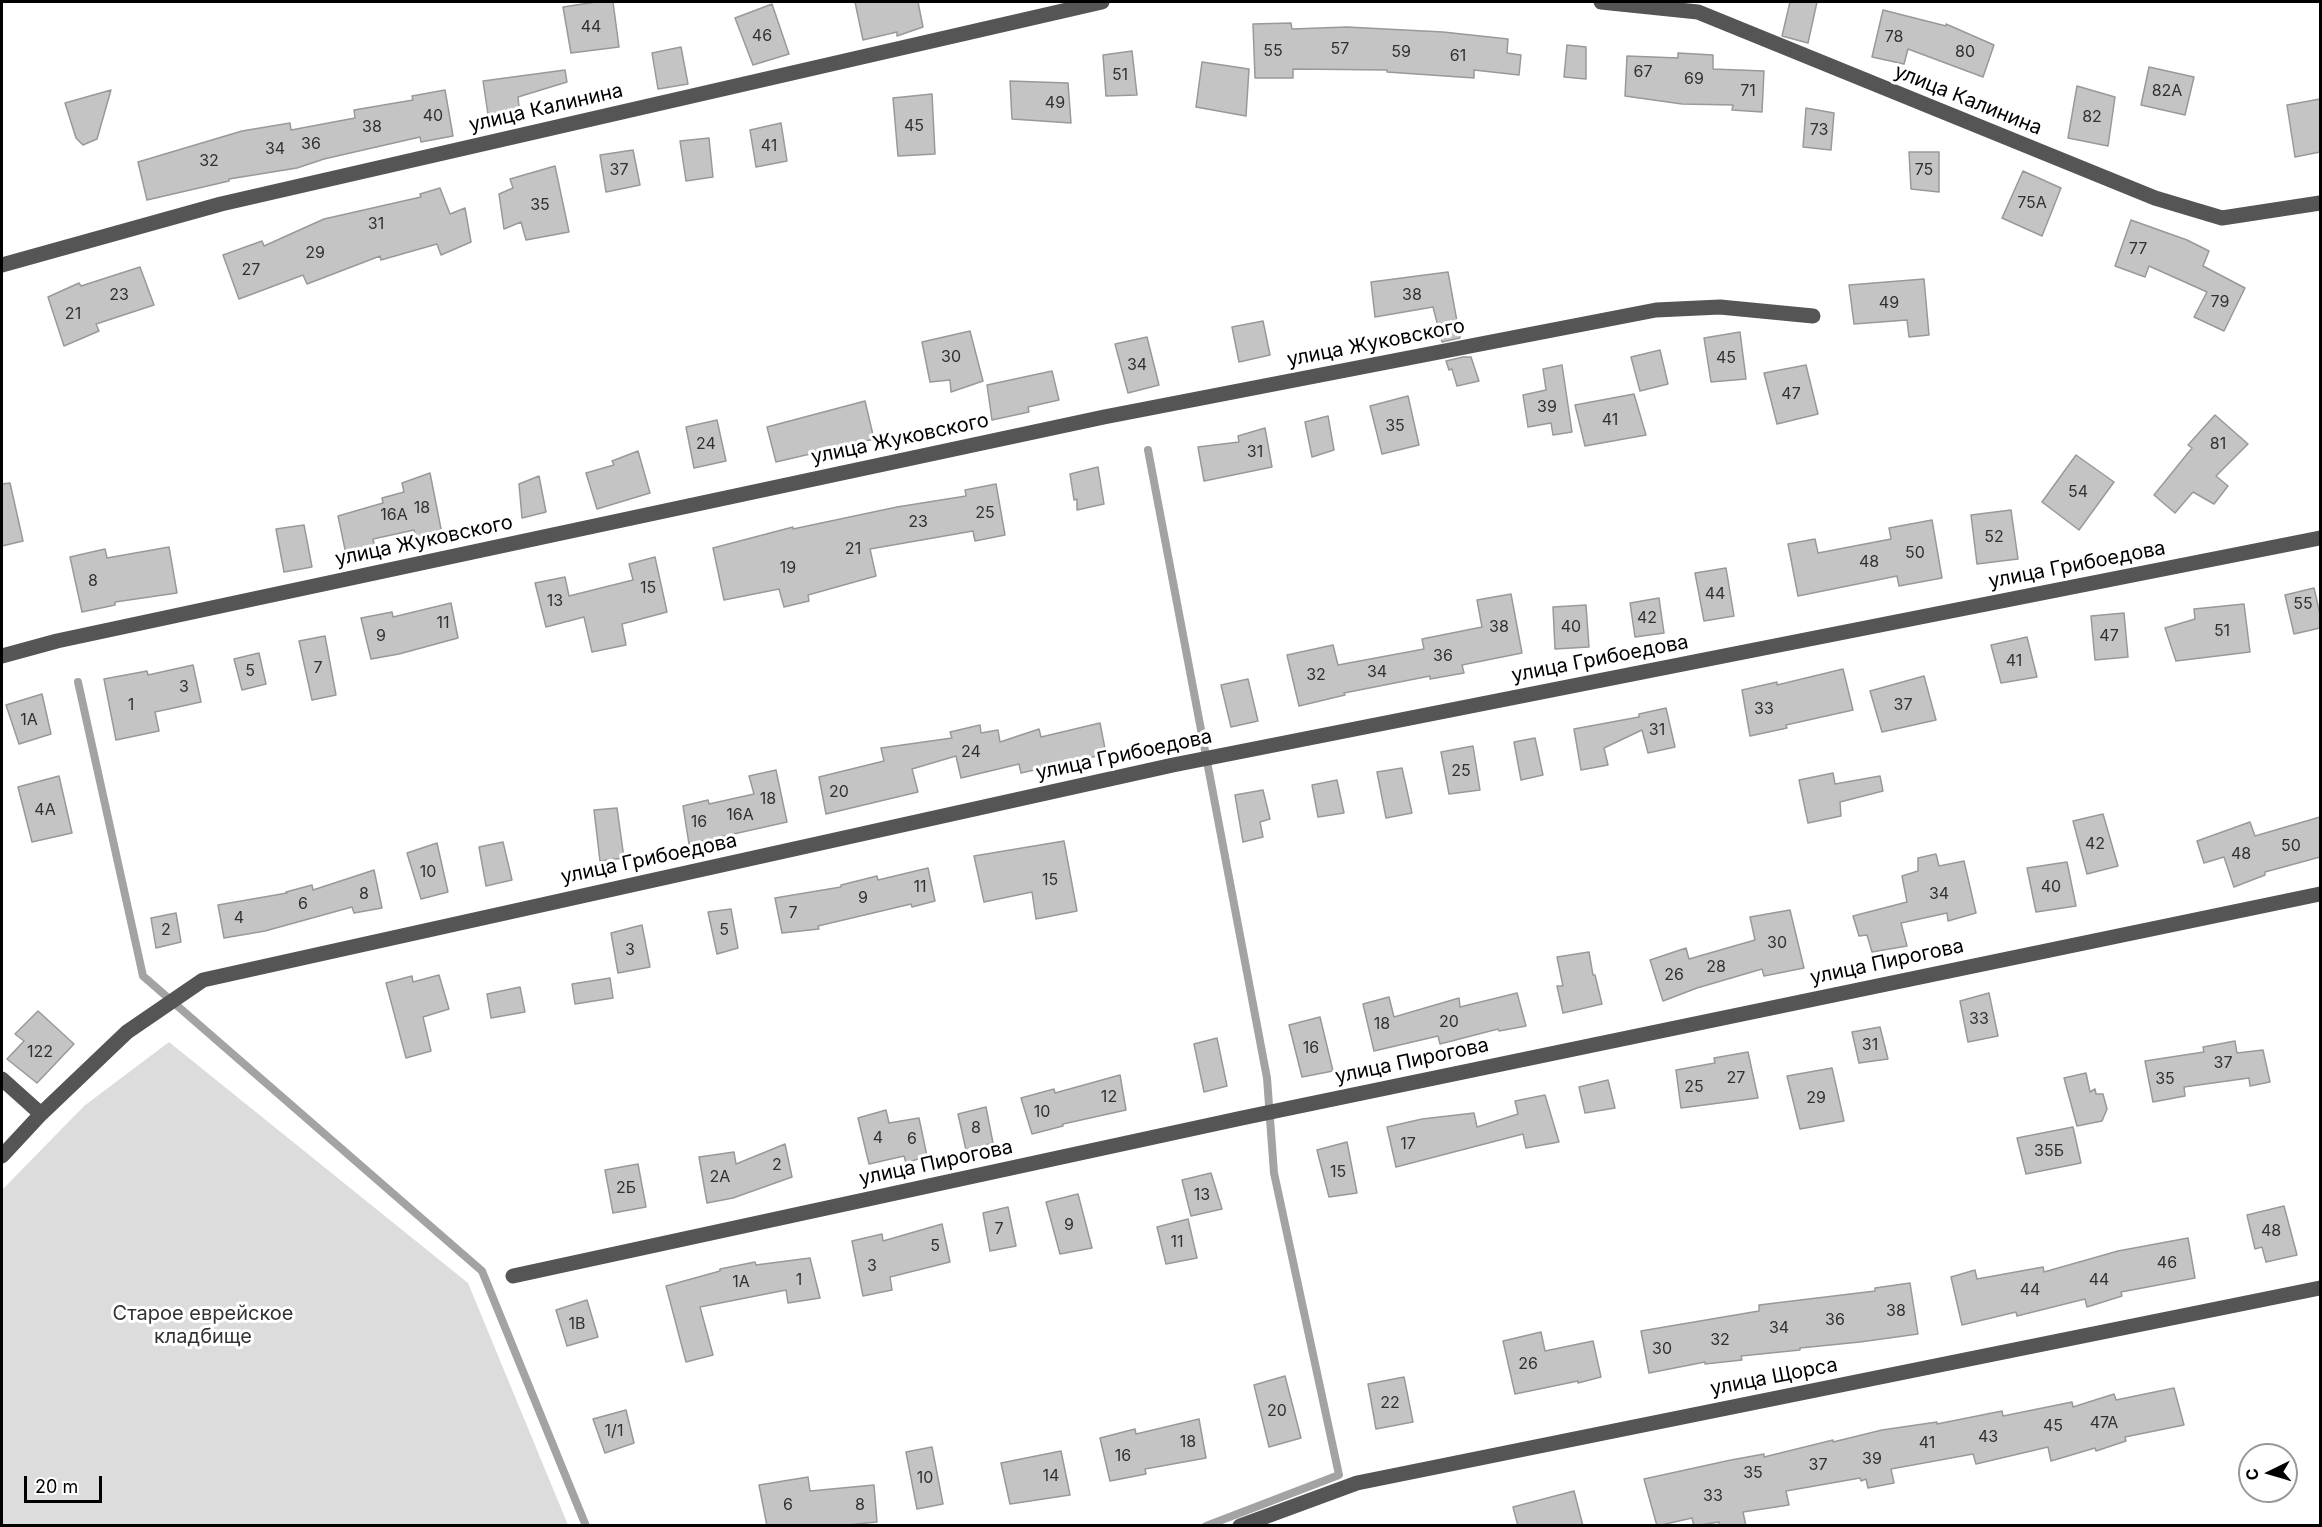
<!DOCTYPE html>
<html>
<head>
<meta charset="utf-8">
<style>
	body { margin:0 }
	#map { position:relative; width:2322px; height:1527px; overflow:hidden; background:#fff; font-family:Inter,sans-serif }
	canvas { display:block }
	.frame { position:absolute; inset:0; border:3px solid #000; pointer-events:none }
	.north { position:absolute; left:2238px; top:1443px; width:60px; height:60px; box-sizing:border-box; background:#fff; border:2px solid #999; border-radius:50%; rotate:265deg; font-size:16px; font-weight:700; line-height:24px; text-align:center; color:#000 }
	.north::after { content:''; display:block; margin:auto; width:21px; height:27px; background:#000; clip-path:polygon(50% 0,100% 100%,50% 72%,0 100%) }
	.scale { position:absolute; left:24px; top:1476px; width:78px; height:27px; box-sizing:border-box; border:3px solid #000; border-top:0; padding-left:8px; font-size:18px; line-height:21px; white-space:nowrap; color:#000; -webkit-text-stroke:4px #fff; paint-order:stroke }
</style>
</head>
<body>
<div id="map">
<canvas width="2322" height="1527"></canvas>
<div class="frame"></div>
<div class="north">С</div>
<div class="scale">20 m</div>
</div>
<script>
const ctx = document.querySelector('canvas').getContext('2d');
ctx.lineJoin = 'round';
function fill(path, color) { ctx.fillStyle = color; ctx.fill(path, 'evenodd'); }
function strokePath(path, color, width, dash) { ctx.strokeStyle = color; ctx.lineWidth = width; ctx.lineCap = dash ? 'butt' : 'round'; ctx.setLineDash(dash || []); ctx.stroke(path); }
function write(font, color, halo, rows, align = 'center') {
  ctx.font = font + ' Inter,sans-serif'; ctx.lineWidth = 6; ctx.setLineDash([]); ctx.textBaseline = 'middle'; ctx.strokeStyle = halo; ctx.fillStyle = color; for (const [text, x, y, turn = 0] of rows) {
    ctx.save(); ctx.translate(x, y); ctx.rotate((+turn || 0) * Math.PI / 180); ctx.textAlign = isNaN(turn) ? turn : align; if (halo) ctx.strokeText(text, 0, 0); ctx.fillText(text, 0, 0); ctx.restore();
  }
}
const green = new Path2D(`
	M 169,1042 L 468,1283 L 568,1525 L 2,1525 L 2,1190 L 84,1106 Z`);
const stream = new Path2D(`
	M 1148,450 L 1267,1078 L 1274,1173 L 1339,1475 L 1206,1526
	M 78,682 L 143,976 L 482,1271 L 586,1526`);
const building = new Path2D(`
	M 596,2 L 613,2 L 619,47 L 571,53 L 563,7 Z
	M 855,2 L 918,2 L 923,27 L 897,36 L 897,32 L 863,40 Z
	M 1790,2 L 1817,2 L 1808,43 L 1782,36 Z
	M 772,4 L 789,54 L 753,65 L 735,18 Z
	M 1883,10 L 1946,26 L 1946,24 L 1994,45 L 1983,77 L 1908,49 L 1904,64 L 1872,57 Z
	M 1291,23 L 1292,29 L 1347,27 L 1443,32 L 1508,39 L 1507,53 L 1521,55 L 1519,75 L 1474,70 L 1474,78 L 1387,72 L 1387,70 L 1293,69 L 1293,78 L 1255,78 L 1253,24 Z
	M 1567,45 L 1586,47 L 1586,79 L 1564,77 Z
	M 681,47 L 688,84 L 658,89 L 652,53 Z
	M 1132,51 L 1137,95 L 1106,96 L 1103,55 Z
	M 1678,53 L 1713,55 L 1713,69 L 1764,71 L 1762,112 L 1732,110 L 1733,105 L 1682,104 L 1625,96 L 1627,56 L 1678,58 Z
	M 1202,62 L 1249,69 L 1246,116 L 1196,107 Z
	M 2149,67 L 2194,77 L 2185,115 L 2141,105 Z
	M 565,70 L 567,82 L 518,97 L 520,117 L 489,121 L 483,81 Z
	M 1010,81 L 1068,83 L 1071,123 L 1012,119 Z
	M 2077,86 L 2115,97 L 2108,146 L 2068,138 Z
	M 111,90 L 97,139 L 83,145 L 76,138 L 65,103 Z
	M 445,90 L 453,136 L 421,142 L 420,137 L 324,159 L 297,168 L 229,179 L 229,181 L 147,200 L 138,162 L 242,131 L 290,123 L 291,130 L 355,118 L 354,110 L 413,100 L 412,96 Z
	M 932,94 L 935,154 L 898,156 L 893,98 Z
	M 2320,99 L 2320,152 L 2295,157 L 2287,105 Z
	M 1806,108 L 1834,113 L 1831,150 L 1803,147 Z
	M 781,123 L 787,161 L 756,167 L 750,130 Z
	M 709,138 L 713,177 L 686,181 L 680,141 Z
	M 633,150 L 640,185 L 606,192 L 600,155 Z
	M 1909,152 L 1939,152 L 1939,192 L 1911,189 Z
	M 555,166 L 569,232 L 526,240 L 521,222 L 504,229 L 499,194 L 513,188 L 510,179 Z
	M 2023,171 L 2061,188 L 2042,236 L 2002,218 Z
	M 440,188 L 450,214 L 465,208 L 471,242 L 441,255 L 437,244 L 381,260 L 380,256 L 307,284 L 303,275 L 239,299 L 223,255 L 262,241 L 264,246 L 324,219 L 421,197 L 420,194 Z
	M 2131,220 L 2187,240 L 2209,251 L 2203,266 L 2245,288 L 2224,331 L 2194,317 L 2207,292 L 2149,266 L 2145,277 L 2115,266 Z
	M 140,267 L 154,305 L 96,324 L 99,331 L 64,346 L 48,297 L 79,283 L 81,286 Z
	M 1448,272 L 1460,338 L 1442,342 L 1433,307 L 1375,317 L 1371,282 Z
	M 1924,279 L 1929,335 L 1909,337 L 1907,320 L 1854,324 L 1849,285 Z
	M 1263,321 L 1270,355 L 1239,362 L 1232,327 Z
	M 970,331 L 983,381 L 951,392 L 950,380 L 930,382 L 922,342 Z
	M 1740,332 L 1746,379 L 1711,382 L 1704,338 Z
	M 1147,337 L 1159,385 L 1128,393 L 1115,344 Z
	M 1660,350 L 1668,384 L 1640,391 L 1631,357 Z
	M 1463,357 L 1471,357 L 1479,381 L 1457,386 L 1452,369 L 1449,370 L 1446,361 Z
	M 1562,365 L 1572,432 L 1553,435 L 1551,423 L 1528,427 L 1523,395 L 1546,390 L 1543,369 Z
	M 1806,365 L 1818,414 L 1777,424 L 1764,373 Z
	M 1052,371 L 1059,400 L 1028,407 L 1029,412 L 992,420 L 987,385 Z
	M 1634,394 L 1646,435 L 1585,446 L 1575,405 Z
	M 1408,396 L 1419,445 L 1382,454 L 1370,406 Z
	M 865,401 L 874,439 L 776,462 L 767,427 Z
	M 2215,415 L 2248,444 L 2216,476 L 2228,486 L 2214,504 L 2193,492 L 2175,513 L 2154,495 L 2192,448 L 2188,445 Z
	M 1328,416 L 1334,450 L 1312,457 L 1305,422 Z
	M 717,420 L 726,461 L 694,468 L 686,427 Z
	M 1265,428 L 1272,467 L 1204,481 L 1198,447 L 1239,442 L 1238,436 Z
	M 638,451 L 650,493 L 597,509 L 586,473 L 614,465 L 612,461 Z
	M 2076,455 L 2114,482 L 2079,530 L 2042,502 Z
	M 1098,467 L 1104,504 L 1077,510 L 1077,499 L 1074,500 L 1070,474 Z
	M 430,473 L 442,534 L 417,540 L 414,530 L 373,539 L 375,548 L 346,554 L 338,516 L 383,503 L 382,498 L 404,492 L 402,483 Z
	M 539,476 L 546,512 L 522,518 L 519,484 Z
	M 10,483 L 23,541 L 2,546 L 2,484 Z
	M 996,484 L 1005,535 L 975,541 L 973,531 L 870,549 L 876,576 L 808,595 L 809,601 L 784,607 L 779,589 L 724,600 L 713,548 L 793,527 L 793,529 L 897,507 L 966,496 L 965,490 Z
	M 2011,510 L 2018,559 L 1977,564 L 1971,515 Z
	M 1932,520 L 1942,578 L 1899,586 L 1897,576 L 1798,596 L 1788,544 L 1815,539 L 1818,553 L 1891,539 L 1889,528 Z
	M 304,525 L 312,567 L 284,572 L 276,529 Z
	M 169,547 L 177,593 L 115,602 L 115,605 L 82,612 L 70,557 L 105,549 L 107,558 Z
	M 655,557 L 667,612 L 622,624 L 626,645 L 592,652 L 584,617 L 546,627 L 535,583 L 565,577 L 569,596 L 633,580 L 629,564 Z
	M 1726,568 L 1734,616 L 1704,621 L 1695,573 Z
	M 2314,588 L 2320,614 L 2320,628 L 2294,634 L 2285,595 Z
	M 1511,594 L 1522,653 L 1462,665 L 1464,673 L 1430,679 L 1430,676 L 1344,693 L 1345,695 L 1299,706 L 1287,655 L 1333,645 L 1338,665 L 1424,649 L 1422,639 L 1482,627 L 1477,600 Z
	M 1659,598 L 1664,633 L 1635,637 L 1630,603 Z
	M 451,603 L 458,638 L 399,654 L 371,659 L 361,618 L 392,612 L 393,617 Z
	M 2244,604 L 2250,652 L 2176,661 L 2165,628 L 2195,619 L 2194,609 Z
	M 1586,605 L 1589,647 L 1555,649 L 1553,607 Z
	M 2124,613 L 2128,657 L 2095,660 L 2091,616 Z
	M 325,636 L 336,695 L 312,700 L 299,641 Z
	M 2027,637 L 2037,677 L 2001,683 L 1991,645 Z
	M 259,653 L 266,684 L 242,690 L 234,659 Z
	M 193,665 L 201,702 L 155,712 L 159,731 L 116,740 L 104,679 L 147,671 L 148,675 Z
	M 1843,669 L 1853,710 L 1786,725 L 1787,728 L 1750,736 L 1742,690 L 1777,682 L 1777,685 Z
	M 1924,676 L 1936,720 L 1882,732 L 1870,691 Z
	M 1248,679 L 1258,721 L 1231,727 L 1221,685 Z
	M 42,694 L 51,734 L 19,744 L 6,705 Z
	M 1666,708 L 1675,747 L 1648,753 L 1642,730 L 1604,748 L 1608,765 L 1581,770 L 1574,729 L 1639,717 L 1639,714 Z
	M 1100,723 L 1106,754 L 1021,773 L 1019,764 L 961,778 L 956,756 L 912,769 L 918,792 L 826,814 L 819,777 L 884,761 L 881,748 L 952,738 L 950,732 L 980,725 L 981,733 L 998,730 L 1000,742 L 1039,729 L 1041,737 Z
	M 1535,738 L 1543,775 L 1521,780 L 1514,742 Z
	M 1473,746 L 1480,790 L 1449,794 L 1441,752 Z
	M 1402,768 L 1412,813 L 1386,818 L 1377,772 Z
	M 776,770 L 787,822 L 689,844 L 683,806 L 708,800 L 709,804 L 754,794 L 749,776 Z
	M 1833,773 L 1835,784 L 1880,776 L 1883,791 L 1840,802 L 1841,816 L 1808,823 L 1799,780 Z
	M 59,776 L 72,833 L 32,842 L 18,787 Z
	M 1337,780 L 1344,813 L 1318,817 L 1312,785 Z
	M 1263,790 L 1270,819 L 1260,822 L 1263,837 L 1243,842 L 1235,795 Z
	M 617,808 L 624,858 L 600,861 L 594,810 Z
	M 2103,814 L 2118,866 L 2087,874 L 2073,821 Z
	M 2320,817 L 2320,857 L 2265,872 L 2265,875 L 2234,887 L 2224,857 L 2204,863 L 2197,841 L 2250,822 L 2255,836 Z
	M 1064,841 L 1077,911 L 1036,919 L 1032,892 L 984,902 L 974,856 Z
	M 503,842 L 512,880 L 486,886 L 479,847 Z
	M 437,843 L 448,892 L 421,899 L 407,853 Z
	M 1936,854 L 1939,866 L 1964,861 L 1976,913 L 1948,921 L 1947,913 L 1901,923 L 1907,946 L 1872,952 L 1867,935 L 1859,936 L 1853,916 L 1907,902 L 1902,876 L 1918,871 L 1918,858 Z
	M 2067,862 L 2076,906 L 2036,912 L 2027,868 Z
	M 928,868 L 935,901 L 912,907 L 911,904 L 818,926 L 819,929 L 782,933 L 775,898 L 841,887 L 841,885 L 877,876 L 878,880 Z
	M 374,870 L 382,908 L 354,913 L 352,907 L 265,931 L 224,938 L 218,905 L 287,893 L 286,892 L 312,885 L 313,890 Z
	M 731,909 L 738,948 L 717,954 L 708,912 Z
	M 1790,910 L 1804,968 L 1764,976 L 1762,969 L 1697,988 L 1663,1001 L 1650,960 L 1686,948 L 1689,959 L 1755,940 L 1750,917 Z
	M 176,913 L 181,942 L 156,948 L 151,918 Z
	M 642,925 L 650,967 L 618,973 L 611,933 Z
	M 1589,952 L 1593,975 L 1595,975 L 1602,1004 L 1563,1013 L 1557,986 L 1563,986 L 1557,957 Z
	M 439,975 L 449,1009 L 423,1017 L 431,1051 L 406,1058 L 386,983 L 412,976 L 413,982 Z
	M 610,978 L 613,998 L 575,1004 L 572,984 Z
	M 520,987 L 525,1012 L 491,1018 L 487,994 Z
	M 1517,993 L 1526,1026 L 1499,1031 L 1498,1029 L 1440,1044 L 1438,1036 L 1374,1051 L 1363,1004 L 1389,997 L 1394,1017 L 1459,998 L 1460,1007 Z
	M 1989,993 L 1998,1036 L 1968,1042 L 1960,1001 Z
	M 38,1011 L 74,1044 L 37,1083 L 7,1059 L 24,1041 L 15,1034 Z
	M 1320,1017 L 1333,1071 L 1302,1077 L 1289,1025 Z
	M 1880,1027 L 1888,1059 L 1859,1063 L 1852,1032 Z
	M 1217,1038 L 1227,1086 L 1204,1092 L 1194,1044 Z
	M 2235,1041 L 2237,1053 L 2263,1050 L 2270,1082 L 2250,1086 L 2249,1078 L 2184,1087 L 2185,1096 L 2153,1102 L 2145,1061 L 2204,1052 L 2203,1047 Z
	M 1748,1052 L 1758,1098 L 1681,1108 L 1676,1070 L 1715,1063 L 1714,1058 Z
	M 1832,1068 L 1844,1121 L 1800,1129 L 1787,1076 Z
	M 2086,1073 L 2090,1092 L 2095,1089 L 2096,1094 L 2103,1094 L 2107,1109 L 2102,1121 L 2077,1126 L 2064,1078 Z
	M 1120,1075 L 1126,1110 L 1063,1124 L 1063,1126 L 1032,1134 L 1021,1098 L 1054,1089 L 1055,1093 Z
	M 1608,1080 L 1615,1108 L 1585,1113 L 1579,1087 Z
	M 1545,1095 L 1559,1142 L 1526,1148 L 1523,1134 L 1396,1167 L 1387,1127 L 1422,1119 L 1474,1113 L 1477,1127 L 1518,1114 L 1515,1101 Z
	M 986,1107 L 993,1143 L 966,1150 L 958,1114 Z
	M 886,1110 L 889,1123 L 919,1118 L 927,1156 L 906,1163 L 904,1156 L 869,1164 L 858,1118 Z
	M 2073,1127 L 2081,1163 L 2026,1174 L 2017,1138 Z
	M 1347,1142 L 1357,1193 L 1329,1197 L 1317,1150 Z
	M 785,1144 L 792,1177 L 733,1198 L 707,1203 L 699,1157 L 734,1152 L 736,1164 Z
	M 638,1164 L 646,1207 L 613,1213 L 605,1170 Z
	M 1211,1173 L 1222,1209 L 1191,1216 L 1182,1180 Z
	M 1078,1194 L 1092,1248 L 1060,1254 L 1046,1202 Z
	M 2284,1206 L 2297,1255 L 2266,1262 L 2262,1247 L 2255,1249 L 2247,1215 Z
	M 1008,1207 L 1016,1246 L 990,1251 L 983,1213 Z
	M 1188,1219 L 1197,1258 L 1166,1264 L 1157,1227 Z
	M 942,1224 L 950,1262 L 890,1277 L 892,1290 L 863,1296 L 852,1241 L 882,1234 L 883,1241 Z
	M 2188,1238 L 2195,1278 L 2121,1292 L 2122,1296 L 2087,1307 L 2085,1299 L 2017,1316 L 2016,1312 L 1962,1325 L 1951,1277 L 1975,1270 L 1977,1279 L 2043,1267 L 2044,1272 L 2118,1251 Z
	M 810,1258 L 820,1298 L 788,1303 L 786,1290 L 700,1307 L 713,1355 L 686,1362 L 666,1286 L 720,1271 L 720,1269 L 755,1262 L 756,1265 Z
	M 1910,1283 L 1918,1334 L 1860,1342 L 1800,1348 L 1800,1350 L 1741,1356 L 1742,1360 L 1705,1364 L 1705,1362 L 1649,1373 L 1641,1331 L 1759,1311 L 1759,1305 L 1875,1291 L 1875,1288 Z
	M 587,1300 L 598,1337 L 567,1346 L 556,1310 Z
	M 1541,1332 L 1545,1351 L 1593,1341 L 1601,1377 L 1578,1383 L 1578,1381 L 1515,1394 L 1503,1341 Z
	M 1285,1376 L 1301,1438 L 1269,1447 L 1254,1385 Z
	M 1404,1377 L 1413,1422 L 1376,1429 L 1368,1384 Z
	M 2174,1388 L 2184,1425 L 2125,1437 L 2126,1441 L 2096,1451 L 2095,1448 L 2051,1461 L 2048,1447 L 1976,1464 L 1973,1454 L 1891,1469 L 1894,1483 L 1868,1488 L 1866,1479 L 1861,1481 L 1860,1478 L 1786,1491 L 1789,1505 L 1743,1512 L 1746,1526 L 1719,1526 L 1719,1522 L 1694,1526 L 1692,1518 L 1657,1526 L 1644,1479 L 1731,1460 L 1764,1454 L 1764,1457 L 1833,1440 L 1833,1442 L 1882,1430 L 1937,1422 L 1937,1424 L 2002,1411 L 2003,1416 L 2072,1402 L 2073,1407 L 2114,1394 L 2116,1400 Z
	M 626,1410 L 634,1443 L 605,1453 L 593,1419 Z
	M 1199,1419 L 1206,1458 L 1145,1469 L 1146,1474 L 1110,1481 L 1100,1438 L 1135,1429 L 1136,1434 Z
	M 932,1447 L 943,1504 L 917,1509 L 906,1452 Z
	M 1061,1451 L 1070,1495 L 1010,1504 L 1001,1463 Z
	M 808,1477 L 810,1491 L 874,1485 L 877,1522 L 838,1526 L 767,1526 L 759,1485 Z
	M 1574,1491 L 1583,1526 L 1518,1526 L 1513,1507 Z`);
const minor = new Path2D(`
	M 1601,2 L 1698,12 L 2155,198 L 2222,218 L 2320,203
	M 2,265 L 221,204 L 1102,2
	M 2,656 L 57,641 L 1104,417 L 1656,310 L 1720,307 L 1813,316
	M 2,1079 L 41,1114
	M 2,1156 L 41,1114 L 127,1032 L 203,980 L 1173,765 L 2320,538
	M 513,1276 L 1242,1118 L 2320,894
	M 1240,1526 L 1357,1483 L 2320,1288`);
const numberNames = [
	["44",591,27],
	["46",762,36],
	["78",1894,37],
	["57",1340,49],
	["55",1273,51],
	["59",1401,52],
	["80",1965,52],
	["61",1458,56],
	["67",1643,72],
	["51",1120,75],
	["69",1694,79],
	["71",1748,91],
	["82А",2167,91],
	["49",1055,103],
	["40",433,116],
	["82",2092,117],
	["45",914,126],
	["38",372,127],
	["73",1819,130],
	["36",311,144],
	["41",769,146],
	["34",275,149],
	["32",209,161],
	["37",619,170],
	["75",1924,170],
	["75А",2032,203],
	["35",540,205],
	["31",376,224],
	["77",2138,249],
	["29",315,253],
	["27",251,270],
	["23",119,295],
	["38",1412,295],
	["79",2220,302],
	["49",1889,303],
	["21",73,314],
	["30",951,357],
	["45",1726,358],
	["34",1137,365],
	["47",1791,394],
	["39",1547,407],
	["41",1610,420],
	["35",1395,426],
	["24",706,444],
	["81",2218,444],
	["31",1255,452],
	["54",2078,492],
	["18",422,508],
	["25",985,513],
	["16А",394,515],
	["23",918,522],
	["52",1994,537],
	["21",853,549],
	["50",1915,553],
	["48",1869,562],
	["19",788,568],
	["8",93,581],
	["15",648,588],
	["44",1715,594],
	["13",555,601],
	["55",2303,604],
	["42",1647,618],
	["11",443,623],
	["38",1499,627],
	["40",1571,627],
	["51",2222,631],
	["9",381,636],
	["47",2109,636],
	["36",1443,656],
	["41",2014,661],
	["7",318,668],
	["5",250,671],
	["34",1377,672],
	["32",1316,675],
	["3",184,687],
	["1",131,705],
	["37",1903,705],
	["33",1764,709],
	["1А",29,720],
	["31",1657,730],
	["24",971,752],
	["25",1461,771],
	["20",839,792],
	["18",768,799],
	["4А",45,810],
	["16А",740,815],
	["16",699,822],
	["42",2095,844],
	["50",2291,846],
	["48",2241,854],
	["10",428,872],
	["15",1050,880],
	["11",920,887],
	["40",2051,887],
	["8",364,894],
	["34",1939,894],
	["9",863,898],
	["6",303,904],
	["7",793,913],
	["4",239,918],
	["2",166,930],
	["5",724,930],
	["30",1777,943],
	["3",630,950],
	["28",1716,967],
	["26",1674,975],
	["33",1979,1019],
	["20",1449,1022],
	["18",1382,1024],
	["31",1870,1045],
	["16",1311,1048],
	["122",40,1052],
	["37",2223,1063],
	["27",1736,1078],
	["35",2165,1079],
	["25",1694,1087],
	["12",1109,1097],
	["29",1816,1098],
	["10",1042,1112],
	["8",976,1128],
	["4",878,1138],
	["6",912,1139],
	["17",1408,1144],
	["35Б",2049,1151],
	["2",777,1165],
	["15",1338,1172],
	["2А",720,1177],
	["2Б",626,1188],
	["13",1202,1195],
	["9",1069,1225],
	["7",999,1229],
	["48",2271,1231],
	["11",1177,1242],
	["5",935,1246],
	["46",2167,1263],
	["3",872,1266],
	["1",799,1280],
	["44",2099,1280],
	["1А",741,1282],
	["44",2030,1290],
	["38",1896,1311],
	["36",1835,1320],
	["1В",577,1324],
	["34",1779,1328],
	["32",1720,1340],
	["30",1662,1349],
	["26",1528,1364],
	["22",1390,1403],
	["20",1277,1411],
	["47А",2104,1423],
	["45",2053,1426],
	["1/1",614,1431],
	["43",1988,1437],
	["18",1188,1442],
	["41",1927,1443],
	["16",1123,1456],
	["39",1872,1459],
	["37",1818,1465],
	["35",1753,1473],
	["14",1051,1476],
	["10",925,1478],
	["33",1713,1496],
	["6",788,1505],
	["8",860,1505]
];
const streetNames = [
	["улица Калинина",1968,100,22],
	["улица Калинина",546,108,-13],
	["улица Жуковского",1376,343,-11],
	["улица Жуковского",900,439,-12],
	["улица Жуковского",424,541,-12],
	["улица Грибоедова",2077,565,-11],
	["улица Грибоедова",1600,659,-11],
	["улица Грибоедова",1124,755,-12],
	["улица Грибоедова",649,859,-12],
	["улица Пирогова",1887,962,-12],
	["улица Пирогова",1412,1061,-12],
	["улица Пирогова",936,1163,-12],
	["улица Щорса",1774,1377,-11]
];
const parkNames = [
	["Старое еврейское",203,1314],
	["кладбище",203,1337]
];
fill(green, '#dcdcdc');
strokePath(stream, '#a3a3a3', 8);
fill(building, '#c4c4c4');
strokePath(building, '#999', 1.5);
strokePath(minor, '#555', 15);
write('16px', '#313131', null, numberNames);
write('20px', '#000', '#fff', streetNames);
write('20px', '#333', '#fff', parkNames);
</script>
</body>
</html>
